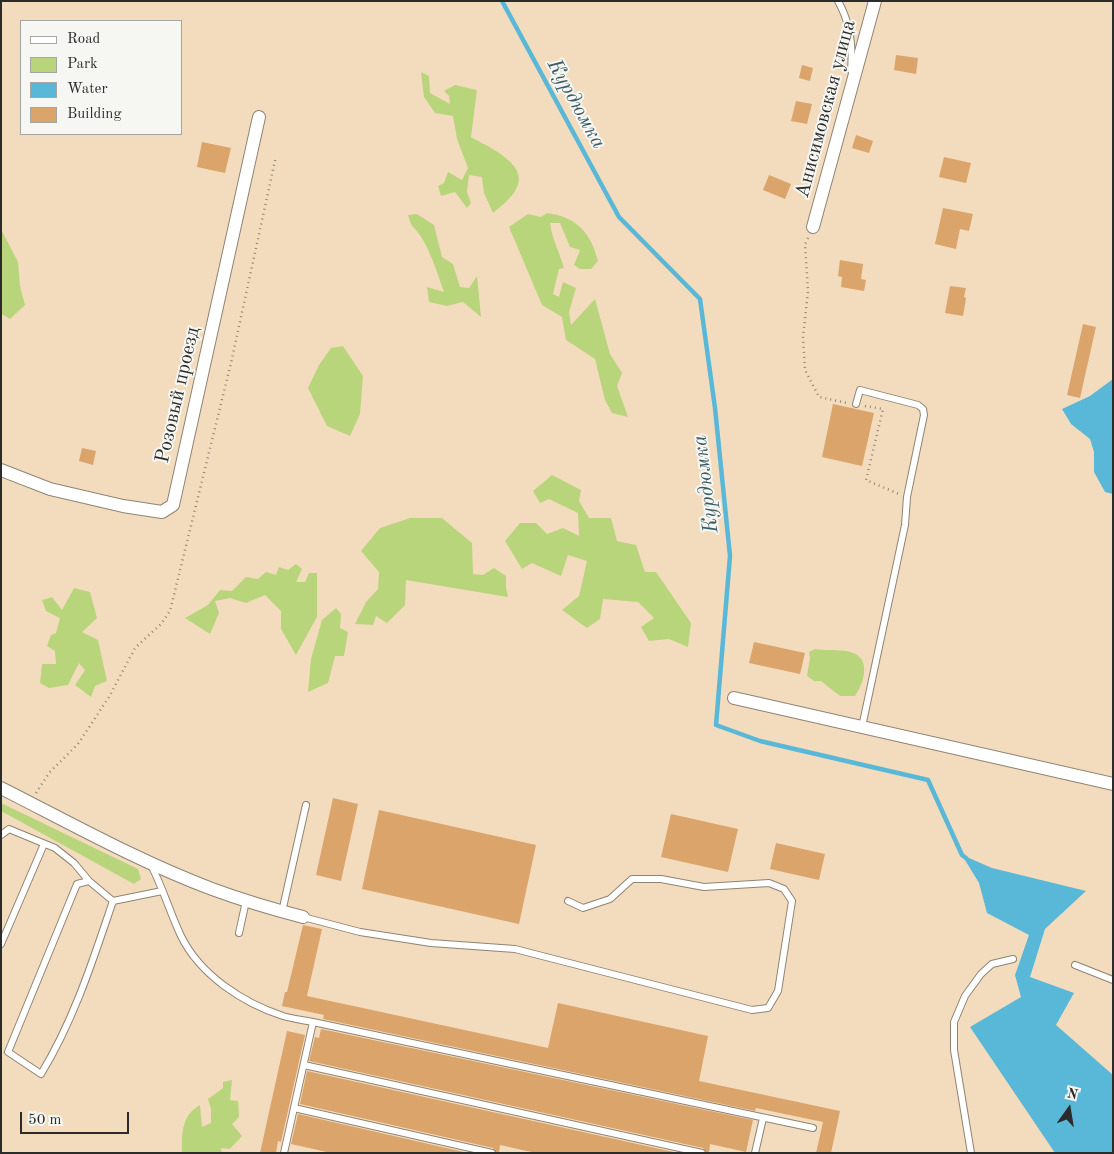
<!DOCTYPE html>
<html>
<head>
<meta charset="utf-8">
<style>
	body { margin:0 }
	#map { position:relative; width:1114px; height:1154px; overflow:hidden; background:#f3dcbe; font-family:"Old Standard TT",serif }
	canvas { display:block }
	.frame { position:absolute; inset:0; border:2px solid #2b2b2b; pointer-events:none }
	.legend { position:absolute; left:20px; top:20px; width:162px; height:115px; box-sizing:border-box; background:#f6f6f2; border:1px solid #a5a5a2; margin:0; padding:6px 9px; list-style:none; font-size:15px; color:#2b2b2b }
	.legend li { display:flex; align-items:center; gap:10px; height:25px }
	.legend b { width:25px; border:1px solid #a5a5a2 }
	.north { position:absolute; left:1044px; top:1084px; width:50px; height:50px; -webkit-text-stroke:4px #f6f6f2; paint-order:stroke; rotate:13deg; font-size:14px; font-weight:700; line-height:20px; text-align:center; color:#2b2b2b }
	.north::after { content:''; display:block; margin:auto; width:18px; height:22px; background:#2b2b2b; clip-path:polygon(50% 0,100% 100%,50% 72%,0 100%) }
	.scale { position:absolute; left:20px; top:1112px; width:109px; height:22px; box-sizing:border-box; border:2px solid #2b2b2b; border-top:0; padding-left:6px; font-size:15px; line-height:18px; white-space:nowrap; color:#2b2b2b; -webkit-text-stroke:4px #f6f6f2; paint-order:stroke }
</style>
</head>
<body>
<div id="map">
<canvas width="1114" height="1154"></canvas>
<div class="frame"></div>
<ul class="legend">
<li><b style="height:6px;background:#fff"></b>Road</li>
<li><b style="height:14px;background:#b9d57b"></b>Park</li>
<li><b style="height:14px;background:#59b8d7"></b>Water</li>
<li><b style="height:14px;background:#dba46b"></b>Building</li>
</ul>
<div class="north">N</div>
<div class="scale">50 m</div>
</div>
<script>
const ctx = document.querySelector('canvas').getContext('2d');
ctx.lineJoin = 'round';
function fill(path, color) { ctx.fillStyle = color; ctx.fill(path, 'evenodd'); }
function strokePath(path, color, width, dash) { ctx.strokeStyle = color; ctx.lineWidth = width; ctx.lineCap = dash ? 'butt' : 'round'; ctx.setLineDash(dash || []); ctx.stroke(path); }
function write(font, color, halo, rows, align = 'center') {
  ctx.font = font + ' "Old Standard TT",serif'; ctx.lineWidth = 4; ctx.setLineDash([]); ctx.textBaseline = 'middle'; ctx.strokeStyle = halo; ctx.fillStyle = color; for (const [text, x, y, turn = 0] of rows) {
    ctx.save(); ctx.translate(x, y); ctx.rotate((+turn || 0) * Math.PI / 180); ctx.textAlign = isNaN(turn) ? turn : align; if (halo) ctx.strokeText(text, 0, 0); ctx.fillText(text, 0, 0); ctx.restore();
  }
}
const green = new Path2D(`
	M 421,72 L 429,76 L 430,93 L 450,104 L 449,96 L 444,91 L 455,85 L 477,90 L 471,137 C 490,148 535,166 513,194 C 508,201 500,207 493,213 L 484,193 L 482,177 L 469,175 L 467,192 L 471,203 L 467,208 L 455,192 L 441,196 L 438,186 L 444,183 L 448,172 L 462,180 L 468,168 L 457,139 L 453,116 L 435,113 L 424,97 Z
	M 547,213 C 577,217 591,233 598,261 L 591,269 L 580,269 L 574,265 L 580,250 L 570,247 L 560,223 L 550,223 C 552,239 560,253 564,268 L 559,269 L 553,294 L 559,297 L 563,282 L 576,288 L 569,312 L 571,325 L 595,299 L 610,354 L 622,373 L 617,386 L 628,417 L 612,413 L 605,400 L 595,359 L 566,340 L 562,317 L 542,305 L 509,227 L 528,214 L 541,217 Z
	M 417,214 L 434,225 L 442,257 L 453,264 L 460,287 L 469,288 L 477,276 L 481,317 L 463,302 L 447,306 L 429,302 L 427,287 L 444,292 C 437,273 431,251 419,234 C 412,224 412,229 408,215 Z
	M 1,224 L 2,231 L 18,262 L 20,286 L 25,305 L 10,319 L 2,314 Z
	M 343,346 L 363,376 L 360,414 L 350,436 L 327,426 L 308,388 L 319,365 L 331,348 Z
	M 552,475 L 581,490 L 579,501 L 589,518 L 611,518 L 617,541 L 636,545 L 645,572 L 656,572 L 691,623 L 688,647 L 669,639 L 649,641 L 641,627 L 654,618 L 638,602 L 603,599 L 600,619 L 587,628 L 562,610 L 579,596 L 587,561 L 568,555 L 561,576 L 532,563 L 522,569 L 505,541 L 520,523 L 536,523 L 547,534 L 563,528 L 579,536 L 578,513 L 549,499 L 540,503 L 533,491 Z
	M 410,518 L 442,518 L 472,543 L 473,574 L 483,575 L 494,568 L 506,576 L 506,588 L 508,597 L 406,580 L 405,605 L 387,623 L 376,616 L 373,625 L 355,624 L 366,602 L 378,589 L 379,572 L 361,551 L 380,528 Z
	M 296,564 L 302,569 L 296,582 L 305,582 L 309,573 L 317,573 L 317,617 L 296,655 L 281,629 L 281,611 L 265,595 L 246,603 L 230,598 L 215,601 L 219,613 L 210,634 L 185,618 L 208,605 L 220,590 L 232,591 L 246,577 L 258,579 L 266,572 L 276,575 L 279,567 L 288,570 Z
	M 74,588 L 90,592 L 97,618 L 82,632 L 98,640 L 107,681 L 95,686 L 91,697 L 75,685 L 85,670 L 79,663 L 68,685 L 49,688 L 40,683 L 42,664 L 56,664 L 55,651 L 47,646 L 51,635 L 56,633 L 60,618 L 46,611 L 42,600 L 52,597 L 62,610 Z
	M 336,608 L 341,614 L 340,628 L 348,632 L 344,656 L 335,656 L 328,683 L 308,692 L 311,659 L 322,620 Z
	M 815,649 C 830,652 861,645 864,666 C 865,678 861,686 855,696 L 840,696 L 821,681 L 814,681 L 807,676 L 810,658 L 809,652 Z
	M 1,803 L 138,869 L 141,879 L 134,884 L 1,811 Z
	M 232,1080 L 230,1100 L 238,1101 L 239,1117 L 232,1124 L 242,1136 L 230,1149 L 221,1148 L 222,1153 L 182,1153 C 182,1133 181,1116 200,1105 L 202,1127 L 211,1123 L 211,1109 L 208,1099 L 223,1088 L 223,1082 Z`);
const water = new Path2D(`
	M 1113,379 L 1113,494 L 1105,492 L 1094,472 L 1094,452 L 1090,439 L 1071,424 L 1062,409 L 1090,396 Z
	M 962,855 L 992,868 L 1086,891 L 1045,929 L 1030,977 L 1074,993 L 1056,1025 L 1113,1075 L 1113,1153 L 1055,1153 L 970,1027 L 1021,997 L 1015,975 L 1029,935 L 987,913 L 979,883 Z`);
const stream = new Path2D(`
	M 502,1 L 619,217 L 700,299 L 715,408 L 730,556 L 716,725 L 760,741 L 928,780 L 962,855 L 966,858`);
const building = new Path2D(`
	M 896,55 L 918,58 L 916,74 L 894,70 Z
	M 802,65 L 813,68 L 810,81 L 799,78 Z
	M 796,101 L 812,104 L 807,124 L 791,121 Z
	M 856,135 L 873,141 L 869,153 L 852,148 Z
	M 202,142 L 231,148 L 225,173 L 197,167 Z
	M 944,157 L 971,163 L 966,183 L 939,177 Z
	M 769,175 L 791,184 L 785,199 L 763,190 Z
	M 943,208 L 973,214 L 969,231 L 960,229 L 956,249 L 935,244 Z
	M 840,260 L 863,264 L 861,279 L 866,280 L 864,291 L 841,287 L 842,277 L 838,276 Z
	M 950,286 L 966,288 L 964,297 L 966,298 L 963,316 L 945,313 Z
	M 1083,324 L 1096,327 L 1080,398 L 1067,395 Z
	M 833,404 L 874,413 L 862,466 L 822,457 Z
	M 82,448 L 96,451 L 93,465 L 79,461 Z
	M 754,642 L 805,653 L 800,674 L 749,663 Z
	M 333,798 L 358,804 L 341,881 L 316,875 Z
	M 379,810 L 536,845 L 519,924 L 362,889 Z
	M 671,814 L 738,829 L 728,872 L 661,857 Z
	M 776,843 L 825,854 L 819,880 L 770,869 Z
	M 303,925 L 322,929 L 307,996 L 548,1048 L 558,1003 L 708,1036 L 699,1081 L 840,1111 L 831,1153 L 816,1153 L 823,1122 L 756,1108 L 755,1111 L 323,1019 L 324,1015 L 282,1006 L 285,992 L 287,992 Z
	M 321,1029 L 753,1120 L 746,1152 L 710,1144 L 709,1153 L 707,1153 L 703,1148 L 309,1061 L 315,1037 L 319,1038 Z
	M 287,1031 L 305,1035 L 281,1142 L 278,1141 L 276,1153 L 260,1153 Z
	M 307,1071 L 678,1153 L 536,1153 L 500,1145 L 499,1153 L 497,1153 L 493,1148 L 300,1104 Z
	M 298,1114 L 468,1153 L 331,1153 L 291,1144 Z`);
const path = new Path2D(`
	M 808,238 L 805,244 L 808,291 L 803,338 L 805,370 L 819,397 L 847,403
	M 865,406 L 883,409 L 866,480 L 899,494
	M 36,793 L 49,773 L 78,744 L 109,697 L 135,648 L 161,624 L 170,611 L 231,363 L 276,156`);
const service = new Path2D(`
	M 838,1 C 850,22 853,46 851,70
	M 856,404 L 860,390 L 918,405 L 923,409 L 924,415 L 907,497 L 905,525 L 862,727
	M 1,835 L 9,829 L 55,848 L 74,863 L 89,881 L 77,884 L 8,1052 L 41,1074 C 74,1020 93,960 113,901 L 162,891
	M 151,865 C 163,888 170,913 181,936 C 200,975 243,1003 283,1016 C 293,1019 303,1020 313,1022 L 284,1153
	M 89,881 L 113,901
	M 282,912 L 306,805
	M 303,917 L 360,932 L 431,943 L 515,949 L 752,1010 L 768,1008 L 778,991 L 792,901 L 784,889 L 769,883 L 704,887 L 661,879 L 632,879 L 610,899 L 583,908 L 568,901
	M 239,933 L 246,901
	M 1,944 L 44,844
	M 1075,965 L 1113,980
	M 313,1022 L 813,1128
	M 304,1065 L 702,1153
	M 294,1108 L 492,1153
	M 755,1153 L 763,1118
	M 971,1153 L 954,1050 L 954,1022 L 965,996 L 981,974 L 992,964 L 1013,959`);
const minor = new Path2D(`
	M 813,227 L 875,1
	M 1,470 L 50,489 L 123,506 L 162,512 L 173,505 L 259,117
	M 734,698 L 1113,784
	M 1,788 C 70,823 140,862 212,889 C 242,900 272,909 303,917`);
const streetNames = [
	["Анисимовская улица",826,109,-75],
	["Розовый проезд",178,395,-77]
];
const waterNames = [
	["Курдюмка",576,104,61],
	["Курдюмка",706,484,-97]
];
fill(green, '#b9d57b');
fill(water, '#59b8d7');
strokePath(stream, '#59b8d7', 4.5);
fill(building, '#dba46b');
strokePath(service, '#8f8474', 8);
strokePath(minor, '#8f8474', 14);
strokePath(path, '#8f8474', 2.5, [1, 4]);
strokePath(service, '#fff', 6);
strokePath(minor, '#fff', 12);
write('20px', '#2b2b2b', '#f6f6f2', streetNames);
write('italic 21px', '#3b5c67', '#f6f6f2', waterNames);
</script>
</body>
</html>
